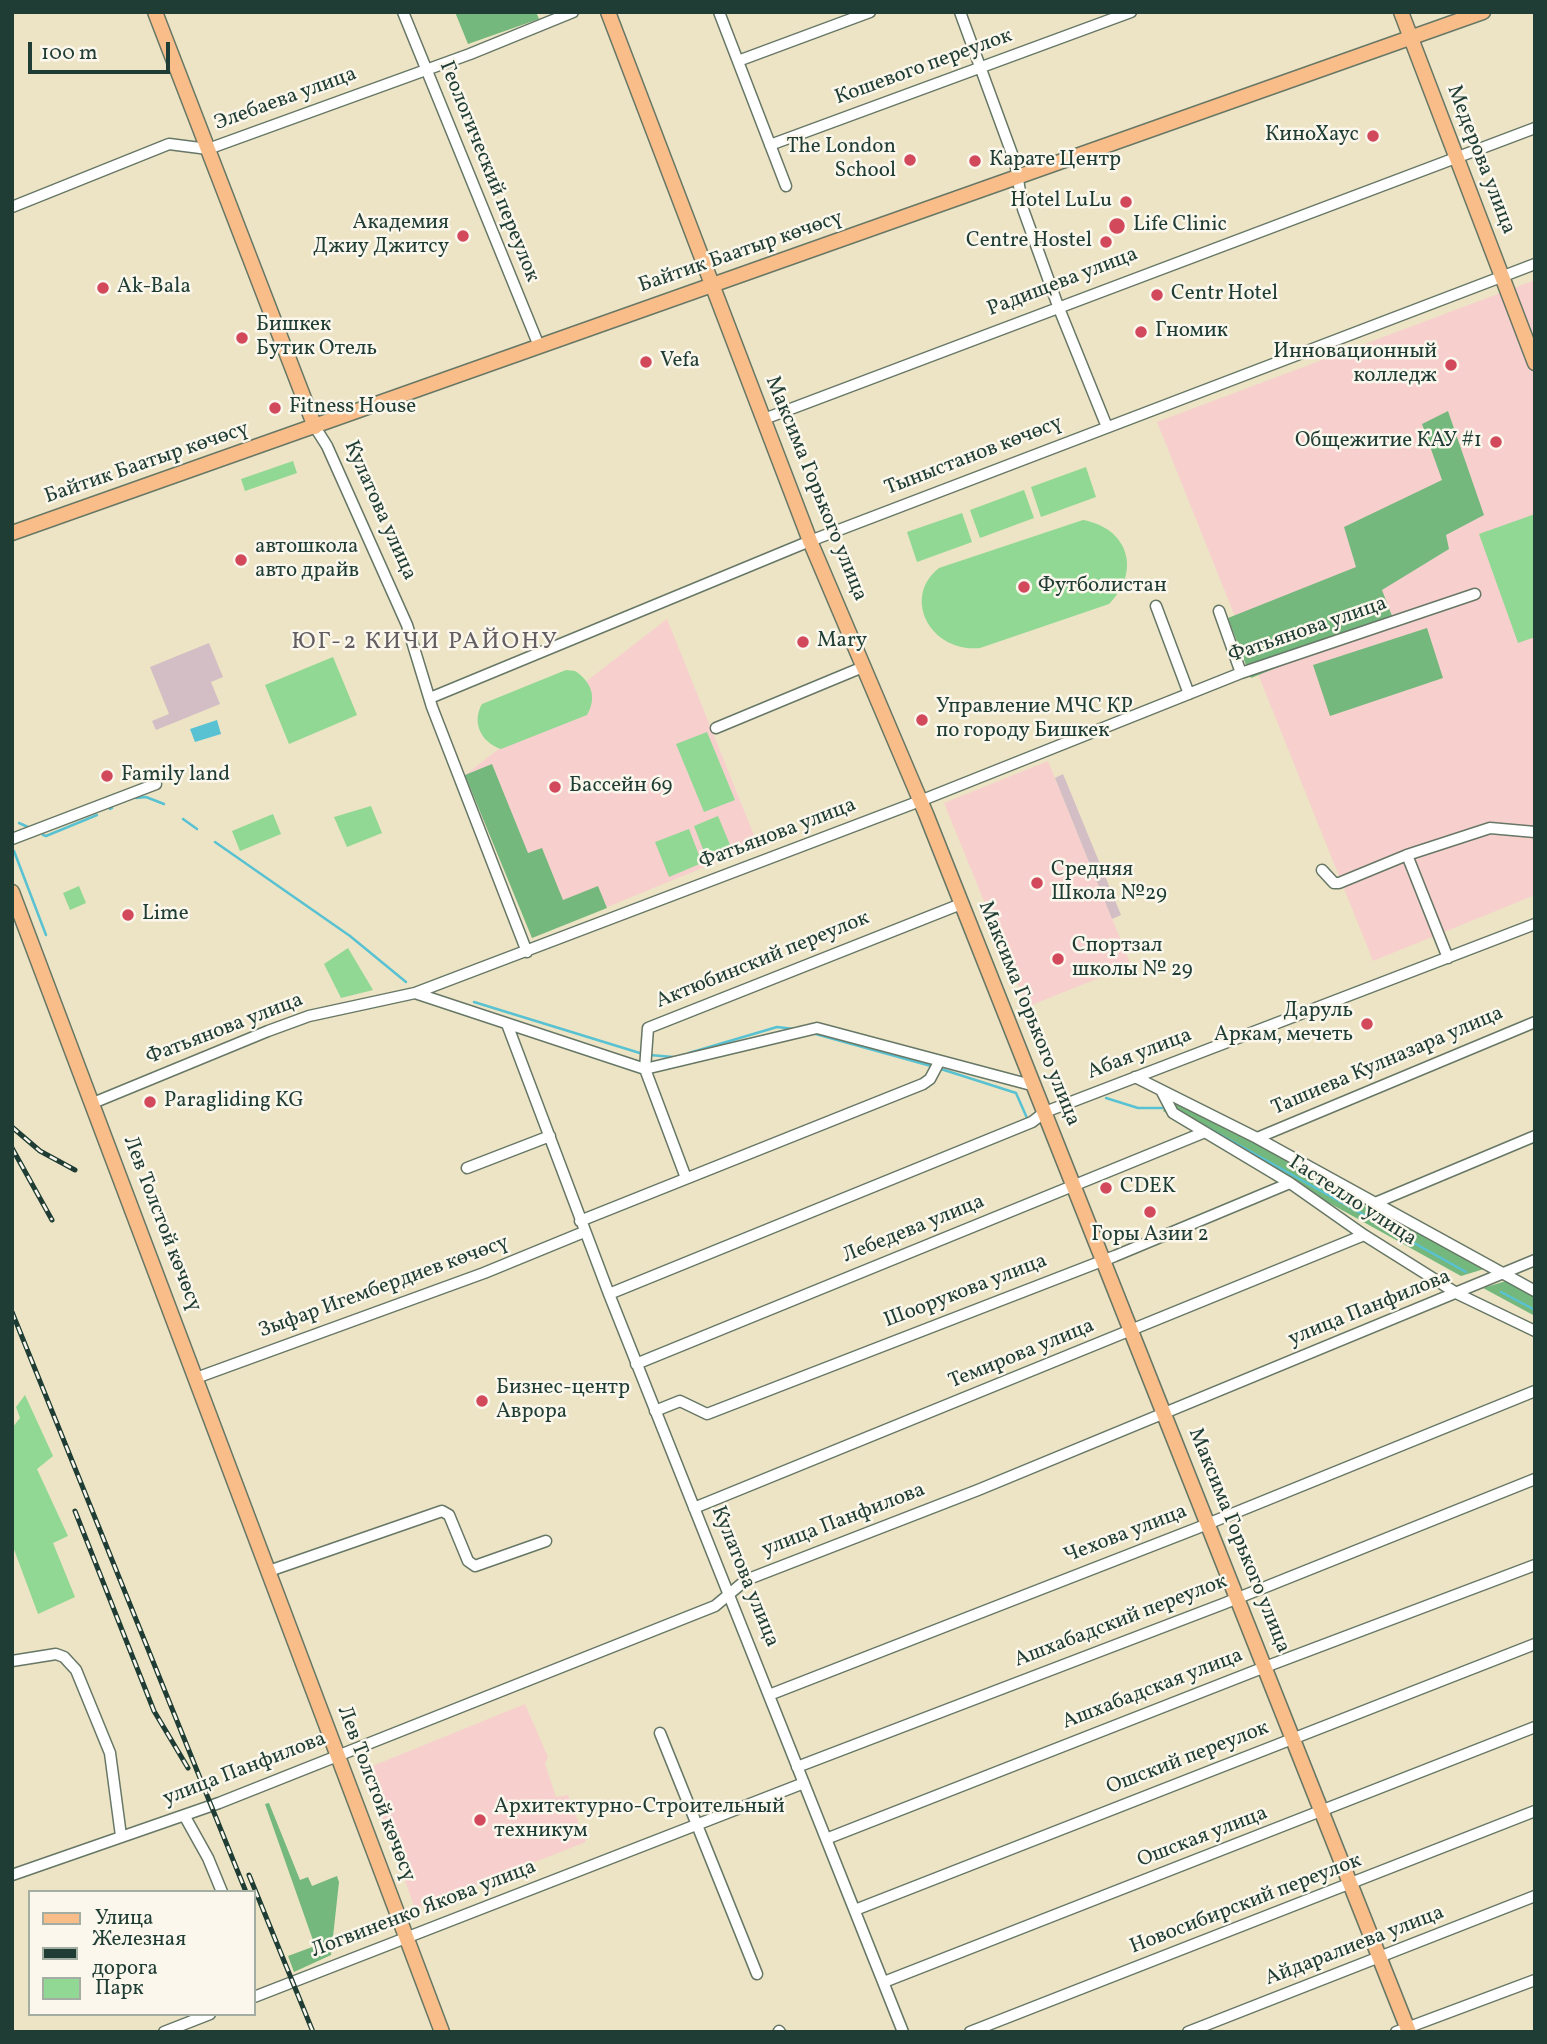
<!DOCTYPE html>
<html>
<head>
<meta charset="utf-8">
<style>
	body { margin:0 }
	#map { position:relative; width:1547px; height:2044px; overflow:hidden; background:#ece4c4; font-family:Vollkorn,serif }
	canvas { display:block }
	.frame { position:absolute; inset:0; border:14px solid #1f3d34; pointer-events:none }
	.legend { position:absolute; left:28px; top:1890px; width:228px; height:126px; box-sizing:border-box; background:#fbf7ec; border:2px solid #a3ada2; margin:0; padding:9px 12px; list-style:none; font-size:21px; color:#1f3d34 }
	.legend li { display:flex; align-items:center; gap:14px; height:35px }
	.legend b { width:35px; border:2px solid #a3ada2 }
	.scale { position:absolute; left:28px; top:42px; width:142px; height:32px; box-sizing:border-box; border:4px solid #1f3d34; border-top:0; padding-left:9px; font-size:21px; line-height:24px; white-space:nowrap; color:#1f3d34; -webkit-text-stroke:5px #fbf7ec; paint-order:stroke }
</style>
</head>
<body>
<div id="map">
<canvas width="1547" height="2044"></canvas>
<div class="frame"></div>
<ul class="legend">
<li><b style="height:9px;background:#f8bd89"></b>Улица</li>
<li><b style="height:9px;background:#1f3d34"></b>Железная дорога</li>
<li><b style="height:19px;background:#90d893"></b>Парк</li>
</ul>
<div class="scale">100 m</div>
</div>
<script>
const ctx = document.querySelector('canvas').getContext('2d');
ctx.lineJoin = 'round';
function fill(path, color) { ctx.fillStyle = color; ctx.fill(path, 'evenodd'); }
function strokePath(path, color, width, dash) { ctx.strokeStyle = color; ctx.lineWidth = width; ctx.lineCap = dash ? 'butt' : 'round'; ctx.setLineDash(dash || []); ctx.stroke(path); }
function write(font, color, halo, rows, align = 'center') {
  ctx.font = font + ' Vollkorn,serif'; ctx.lineWidth = 5; ctx.setLineDash([]); ctx.textBaseline = 'middle'; ctx.strokeStyle = halo; ctx.fillStyle = color; for (const [text, x, y, turn = 0] of rows) {
    ctx.save(); ctx.translate(x, y); ctx.rotate((+turn || 0) * Math.PI / 180); ctx.textAlign = isNaN(turn) ? turn : align; if (halo) ctx.strokeText(text, 0, 0); ctx.fillText(text, 0, 0); ctx.restore();
  }
}
const built = new Path2D(`
	M 1535,280 L 1535,895 L 1373,961 L 1157,422 Z
	M 667,619 L 758,845 L 532,938 L 465,775 Z
	M 1048,761 L 1131,965 L 1027,1007 L 944,803 Z
	M 525,1704 L 548,1757 L 545,1764 L 556,1797 L 568,1795 L 586,1842 L 415,1909 L 365,1769 Z`);
const industrial = new Path2D(`
	M 209,643 L 223,677 L 211,682 L 220,704 L 156,730 L 152,721 L 169,714 L 150,667 Z
	M 1063,774 L 1121,915 L 1112,919 L 1055,778 Z`);
const green = new Path2D(`
	M 293,461 L 297,473 L 245,491 L 241,479 Z
	M 1086,467 L 1096,497 L 1041,517 L 1031,487 Z
	M 1024,490 L 1034,518 L 980,538 L 970,510 Z
	M 962,513 L 972,542 L 917,562 L 907,532 Z
	M 1535,514 L 1535,637 L 1518,643 L 1479,534 Z
	M 1083,520 C 1128,528 1142,571 1109,604 L 980,648 C 931,653 901,598 939,568 Z
	M 333,657 L 357,715 L 289,744 L 265,685 Z
	M 566,670 L 575,671 C 592,682 597,698 587,715 L 501,749 C 482,743 471,723 482,704 Z
	M 707,732 L 735,800 L 704,812 L 676,744 Z
	M 371,806 L 382,833 L 347,847 L 334,817 Z
	M 273,814 L 281,834 L 240,851 L 232,831 Z
	M 718,816 L 733,852 L 708,862 L 694,826 Z
	M 689,829 L 702,863 L 669,877 L 655,842 Z
	M 79,886 L 86,903 L 70,910 L 63,893 Z
	M 348,948 L 373,990 L 341,998 L 324,964 Z
	M 25,1395 L 53,1456 L 37,1469 L 68,1536 L 53,1543 L 75,1597 L 38,1614 L 12,1544 L 12,1428 L 20,1418 L 16,1407 Z`);
const forest = new Path2D(`
	M 455,12 L 536,12 L 539,19 L 468,44 Z
	M 1448,411 L 1484,515 L 1446,535 L 1449,549 L 1382,590 L 1394,621 L 1251,678 L 1228,618 L 1356,567 L 1344,527 L 1442,480 L 1422,424 Z
	M 1427,628 L 1443,678 L 1330,716 L 1313,665 Z
	M 492,764 L 528,853 L 542,848 L 563,900 L 598,886 L 607,908 L 532,938 L 465,775 Z
	M 1171,1096 L 1484,1269 L 1461,1276 L 1163,1111 Z
	M 1506,1281 L 1535,1297 L 1535,1316 L 1483,1288 Z
	M 269,1803 L 300,1880 L 308,1877 L 312,1886 L 337,1876 L 339,1882 L 331,1955 L 294,1972 L 288,1956 L 315,1946 L 265,1804 Z`);
const water = new Path2D(`
	M 217,720 L 221,734 L 195,742 L 190,729 Z`);
const stream = new Path2D(`
	M 136,798 L 146,797 L 164,804
	M 110,809 L 112,808
	M 183,819 L 197,829
	M 19,823 L 28,827
	M 43,835 L 46,836 L 97,815
	M 215,842 L 350,936 L 406,982
	M 14,851 L 46,935
	M 474,1002 L 643,1054
	M 812,1033 L 931,1066
	M 689,1053 L 777,1027 L 794,1029
	M 650,1055 L 673,1057
	M 941,1069 L 1016,1093 L 1027,1118
	M 1106,1098 L 1138,1108 L 1163,1108
	M 1194,1120 L 1466,1272
	M 1501,1292 L 1535,1310`);
const minor = new Path2D(`
	M 403,12 L 539,346
	M 719,12 L 786,186
	M 960,12 L 1015,162 L 1023,209 L 1058,306 L 1107,427
	M 738,61 L 870,12
	M 770,145 L 1131,12
	M 12,207 L 169,144 L 208,149 L 470,54 L 573,12
	M 764,419 L 1535,128
	M 315,427 L 327,446 L 407,625 L 432,707 L 527,952
	M 1156,606 L 1189,694
	M 1219,611 L 1241,673
	M 430,698 L 810,541 L 1535,264
	M 716,728 L 863,667
	M 12,839 L 156,784
	M 1322,870 L 1334,883 L 1339,883 L 1407,855
	M 1448,958 L 1407,855 L 1490,828 L 1535,832
	M 415,993 L 645,1069 L 817,1028 L 1035,1086
	M 507,1024 L 609,1294 L 903,2032
	M 1135,1077 L 1257,1138 L 1535,1291
	M 1161,1090 L 1173,1113 L 1290,1183 L 1364,1235 L 1458,1294 L 1535,1331
	M 93,1103 L 268,1031 L 309,1016 L 415,993 L 920,801 L 1241,673 L 1475,594
	M 1257,1138 L 1535,1022
	M 467,1168 L 550,1136
	M 686,1178 L 645,1069 L 648,1028 L 961,904
	M 1375,1203 L 1535,1136
	M 580,1221 L 923,1084 L 930,1079 L 939,1062
	M 609,1294 L 1032,1122 L 1045,1112 L 1535,924
	M 636,1364 L 1205,1132
	M 196,1378 L 484,1273 L 584,1232
	M 655,1411 L 680,1401 L 707,1414 L 1115,1256 L 1290,1183
	M 694,1508 L 1364,1235
	M 269,1571 L 442,1511 L 449,1515 L 468,1561 L 475,1566 L 546,1541
	M 12,1661 L 56,1654 L 64,1657 L 76,1670 L 110,1753 L 121,1836
	M 769,1695 L 1195,1529 L 1535,1391
	M 660,1733 L 757,1974
	M 797,1767 L 1223,1604 L 1535,1479
	M 184,1815 L 208,1858 L 222,1892
	M 826,1839 L 1265,1667 L 1535,1565
	M 12,1875 L 219,1803 L 715,1606 L 746,1580 L 978,1490 L 1535,1260
	M 855,1910 L 1535,1644
	M 884,1982 L 1535,1727
	M 254,1997 L 804,1783
	M 779,2031 L 780,2032
	M 164,2032 L 210,2014
	M 970,2032 L 1535,1811
	M 1188,2032 L 1535,1896
	M 1396,2032 L 1535,1980`);
const major = new Path2D(`
	M 155,12 L 315,427
	M 608,12 L 810,541 L 926,814 L 1409,2032
	M 1401,12 L 1535,363
	M 12,533 L 1483,12
	M 12,892 L 442,2032`);
const rail = new Path2D(`
	M 12,1127 L 40,1151 L 75,1170
	M 12,1148 L 52,1220
	M 12,1312 L 246,1892
	M 75,1511 L 154,1711 L 188,1768
	M 249,1875 L 313,2032`);
const markers = [
	[1373,136,7,"#d1495b"],
	[910,160,7,"#d1495b"],
	[975,161,7,"#d1495b"],
	[1126,202,7,"#d1495b"],
	[1117,226,9,"#d1495b"],
	[463,236,7,"#d1495b"],
	[1106,242,7,"#d1495b"],
	[103,288,7,"#d1495b"],
	[1157,295,7,"#d1495b"],
	[1141,332,7,"#d1495b"],
	[242,338,7,"#d1495b"],
	[646,362,7,"#d1495b"],
	[1451,365,7,"#d1495b"],
	[275,408,7,"#d1495b"],
	[1496,442,7,"#d1495b"],
	[241,560,7,"#d1495b"],
	[1024,587,7,"#d1495b"],
	[803,642,7,"#d1495b"],
	[922,720,7,"#d1495b"],
	[107,776,7,"#d1495b"],
	[555,787,7,"#d1495b"],
	[1037,883,7,"#d1495b"],
	[128,915,7,"#d1495b"],
	[1058,959,7,"#d1495b"],
	[1367,1024,7,"#d1495b"],
	[150,1102,7,"#d1495b"],
	[1106,1188,7,"#d1495b"],
	[1150,1212,7,"#d1495b"],
	[482,1401,7,"#d1495b"],
	[480,1820,7,"#d1495b"]
];
const streetNames = [
	["Кошевого переулок",924,68,-20],
	["Элебаева улица",286,100,-20],
	["Медерова улица",1480,160,69],
	["Геологический переулок",488,172,68],
	["Байтик Баатыр көчөсү",741,253,-19],
	["Радищева улица",1063,283,-21],
	["Тыныстанов көчөсү",974,457,-21],
	["Байтик Баатыр көчөсү",147,464,-19],
	["Максима Горького улица",815,489,68],
	["Кулатова улица",379,511,66],
	["Фатьянова улица",1308,631,-19],
	["Фатьянова улица",778,835,-21],
	["Актюбинский переулок",763,961,-22],
	["Максима Горького улица",1028,1014,68],
	["Фатьянова улица",225,1030,-21],
	["Абая улица",1140,1055,-21],
	["Ташиева Кулназара улица",1388,1062,-23],
	["Гастелло улица",1352,1202,33],
	["Лев Толстой көчөсү",161,1224,69],
	["Лебедева улица",914,1230,-22],
	["Зыфар Игембердиев көчөсү",384,1288,-20],
	["Шоорукова улица",966,1292,-21],
	["улица Панфилова",1370,1309,-22],
	["Темирова улица",1022,1355,-22],
	["улица Панфилова",844,1521,-21],
	["Чехова улица",1126,1535,-21],
	["Максима Горького улица",1238,1541,68],
	["Кулатова улица",744,1577,68],
	["Ашхабадский переулок",1121,1622,-21],
	["Ашхабадская улица",1153,1690,-21],
	["Ошский переулок",1188,1759,-21],
	["улица Панфилова",245,1770,-21],
	["Лев Толстой көчөсү",375,1794,69],
	["Ошская улица",1203,1838,-21],
	["Новосибирский переулок",1246,1905,-21],
	["Логвиненко Якова улица",424,1910,-21],
	["Айдаралиева улица",1355,1947,-21]
];
const poiNames = [
	["КиноХаус",1359,136,"right"],
	["The London",896,148,"right"],
	["School",896,172,"right"],
	["Карате Центр",989,161],
	["Hotel LuLu",1112,202,"right"],
	["Академия",449,224,"right"],
	["Джиу Джитсу",449,248,"right"],
	["Life Clinic",1133,226],
	["Centre Hostel",1092,242,"right"],
	["Ak-Bala",117,288],
	["Centr Hotel",1171,295],
	["Бишкек",256,326],
	["Бутик Отель",256,350],
	["Гномик",1155,332],
	["Инновационный",1437,353,"right"],
	["колледж",1437,377,"right"],
	["Vefa",660,362],
	["Fitness House",289,408],
	["Общежитие КАУ #1",1482,442,"right"],
	["автошкола",255,548],
	["авто драйв",255,572],
	["Футболистан",1038,587],
	["Mary",817,642],
	["Управление МЧС КР",936,708],
	["по городу Бишкек",936,732],
	["Family land",121,776],
	["Бассейн 69",569,787],
	["Средняя",1051,871],
	["Школа №29",1051,895],
	["Lime",142,915],
	["Спортзал",1072,947],
	["школы № 29",1072,971],
	["Даруль",1353,1012,"right"],
	["Аркам, мечеть",1353,1036,"right"],
	["Paragliding KG",164,1102],
	["CDEK",1120,1188],
	["Горы Азии 2",1150,1236,"center"],
	["Бизнес-центр",496,1389],
	["Аврора",496,1413],
	["Архитектурно-Строительный",494,1808],
	["техникум",494,1832]
];
const quarterNames = [
	["ЮГ-2 КИЧИ РАЙОНУ",425,644]
];
fill(built, '#f7d0ce');
fill(industrial, '#d2bec4');
fill(green, '#90d893');
fill(forest, '#74b87d');
fill(water, '#58c2d3');
strokePath(stream, '#58c2d3', 2.5);
strokePath(minor, '#677766', 13);
strokePath(major, '#677766', 17);
strokePath(minor, '#fff', 10);
strokePath(major, '#f8bd89', 14);
strokePath(rail, '#1f3d34', 5);
strokePath(rail, '#fbf7ec', 2.5, [8]);
for (const [x, y, r, color] of markers) { const dot = new Path2D(); dot.arc(x, y, r, 0, 2 * Math.PI); ctx.fillStyle = color; ctx.fill(dot); strokePath(dot, '#fbf7ec', 2.5); }
write('21px', '#1f3d34', '#fbf7ec', streetNames);
write('21px', '#1f3d34', '#fbf7ec', poiNames, 'left');
ctx.letterSpacing = '2px';
write('24px', '#635d62', '#fbf7ec', quarterNames);
ctx.letterSpacing = '0px';
</script>
</body>
</html>
